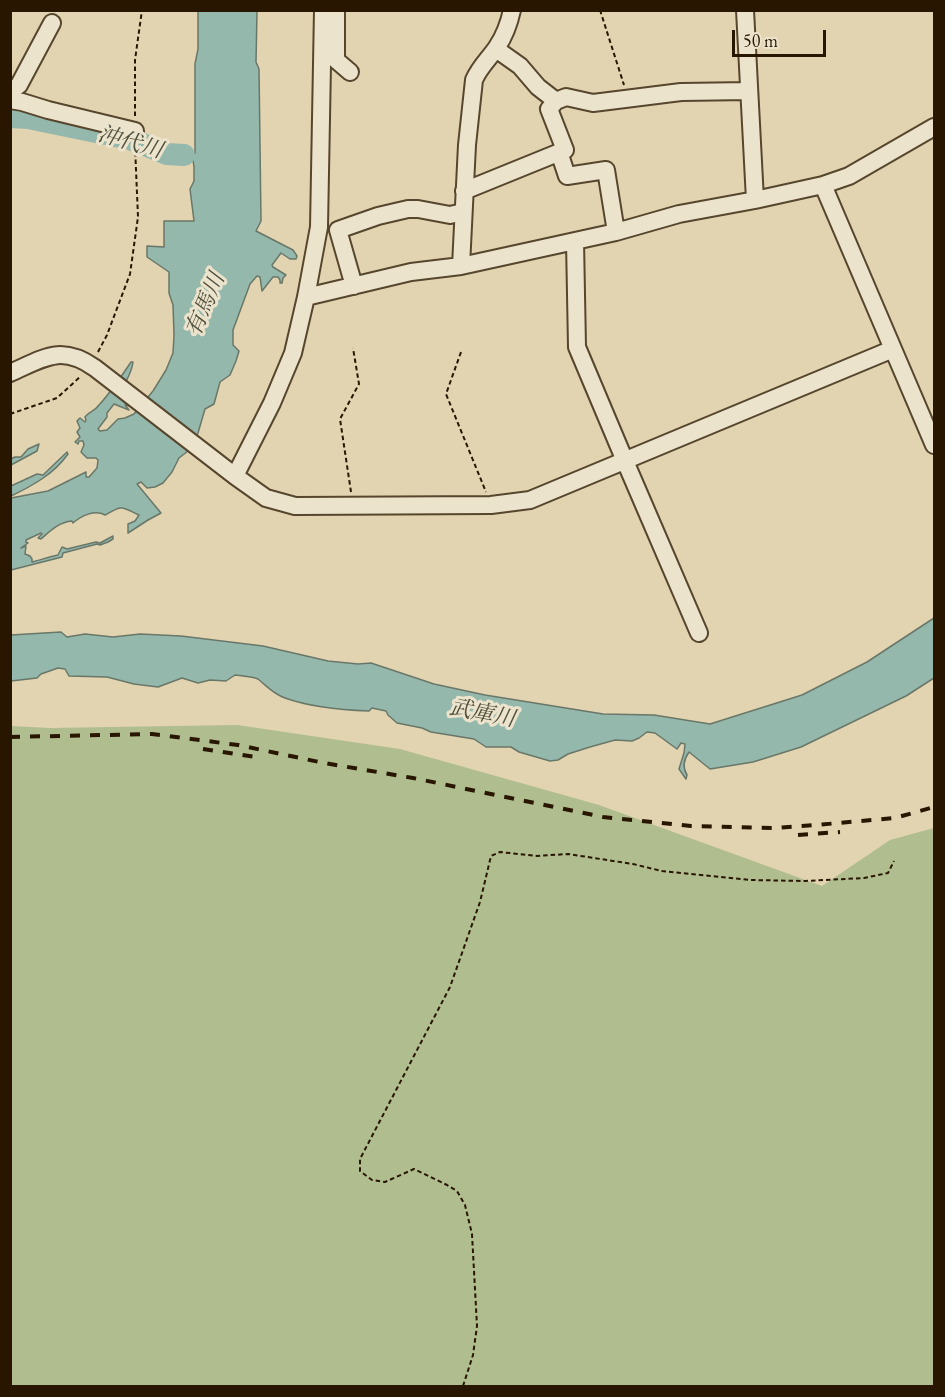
<!DOCTYPE html>
<html>
<head>
<meta charset="utf-8">
<style>
	body { margin:0 }
	#map { position:relative; width:945px; height:1397px; overflow:hidden; background:#e2d4b1; font-family:"EB Garamond",serif }
	canvas { display:block }
	.frame { position:absolute; inset:0; border:12px solid #281601; pointer-events:none }
	.scale { position:absolute; left:732px; top:30px; width:94px; height:27px; box-sizing:border-box; border:3px solid #281601; border-top:0; padding-left:8px; font-size:18px; line-height:21px; white-space:nowrap; color:#281601; -webkit-text-stroke:4px #ece3cc; paint-order:stroke }
</style>
</head>
<body>
<div id="map">
<canvas width="945" height="1397"></canvas>
<div class="frame"></div>
<div class="scale">50 m</div>
</div>
<script>
const ctx = document.querySelector('canvas').getContext('2d');
ctx.lineJoin = 'round';
function fill(path, color) { ctx.fillStyle = color; ctx.fill(path, 'evenodd'); }
function strokePath(path, color, width, dash) { ctx.strokeStyle = color; ctx.lineWidth = width; ctx.lineCap = dash ? 'butt' : 'round'; ctx.setLineDash(dash || []); ctx.stroke(path); }
function write(font, color, halo, rows, align = 'center') {
  ctx.font = font + ' "EB Garamond","Noto Serif JP",serif'; ctx.lineWidth = 6; ctx.setLineDash([]); ctx.textBaseline = 'middle'; ctx.strokeStyle = halo; ctx.fillStyle = color; for (const [text, x, y, turn = 0] of rows) {
    ctx.save(); ctx.translate(x, y); ctx.rotate((+turn || 0) * Math.PI / 180); ctx.textAlign = isNaN(turn) ? turn : align; if (halo) ctx.strokeText(text, 0, 0); ctx.fillText(text, 0, 0); ctx.restore();
  }
}
const green = new Path2D(`
	M 237,725 L 400,749 L 599,805 L 822,886 L 890,840 L 934,828 L 934,1386 L 11,1386 L 11,726 L 50,728 Z`);
const water = new Path2D(`
	M 198,11 L 257,11 L 256,62 L 259,69 L 261,221 L 256,231 L 293,250 L 297,256 L 296,259 L 290,259 L 281,253 L 272,265 L 273,267 L 286,275 L 283,278 L 282,283 L 280,283 L 280,280 L 278,277 L 273,277 L 262,291 L 260,277 L 257,276 L 250,284 L 233,330 L 233,345 L 239,351 L 236,361 L 230,375 L 220,382 L 214,404 L 205,409 L 198,433 L 188,451 L 179,458 L 172,472 L 163,483 L 155,487 L 147,488 L 141,482 L 137,484 L 161,513 L 148,520 L 128,533 L 128,524 L 135,521 L 139,515 C 133,513 126,507 120,508 C 115,509 109,513 105,515 C 95,509 81,516 73,523 L 72,521 C 59,522 50,531 41,539 L 38,538 L 42,534 L 41,533 L 26,540 L 26,542 L 28,543 L 21,548 L 26,546 L 25,554 L 30,556 L 32,559 L 32,562 C 40,560 49,557 58,555 L 62,547 L 67,549 L 96,542 L 100,543 L 113,536 L 113,539 L 108,542 L 100,545 L 97,544 L 63,553 L 62,557 L 11,570 L 11,498 L 48,491 L 86,472 L 86,477 L 89,477 L 97,468 L 98,460 L 96,458 L 87,458 L 81,452 L 84,445 L 83,441 L 79,441 L 78,444 L 75,442 L 80,437 L 77,432 L 80,428 L 77,421 L 80,418 L 85,422 L 86,420 L 85,417 C 88,412 95,411 99,405 C 111,392 121,377 131,362 L 133,362 C 132,373 125,382 121,392 L 130,406 L 125,405 L 129,410 L 114,404 L 107,413 L 107,417 L 98,429 L 100,431 L 107,430 L 118,419 L 125,418 L 134,414 L 153,391 L 166,370 L 173,353 L 174,335 L 173,305 L 169,293 L 169,272 L 147,257 L 147,246 L 164,247 L 164,221 L 194,221 L 190,189 L 194,181 L 194,167 L 193,160 L 180,155 L 176,157 L 173,156 L 166,157 L 156,152 L 156,149 L 166,153 L 172,152 L 192,155 L 195,153 L 195,64 L 198,49 Z
	M 39,444 L 37,451 L 11,465 L 11,459 L 15,457 L 21,457 L 28,449 Z
	M 67,452 L 68,454 C 54,474 32,486 11,496 L 11,486 L 37,474 L 43,475 Z
	M 934,618 L 934,678 L 906,696 L 801,747 L 753,762 L 710,769 L 689,752 C 684,759 682,767 687,775 L 686,779 L 679,769 L 684,753 L 685,744 L 681,743 L 677,749 L 655,733 L 647,732 L 639,738 L 632,741 L 615,740 L 590,747 L 568,754 L 558,760 L 550,761 L 519,752 L 511,747 L 486,747 L 474,739 L 431,732 L 422,728 L 397,723 L 388,715 L 386,711 L 372,708 L 369,711 C 342,710 310,707 285,698 C 272,693 268,687 258,679 C 252,676 242,676 235,675 L 226,681 L 210,680 L 198,683 L 182,678 L 158,687 L 134,684 L 107,677 L 69,676 L 65,669 L 58,668 L 41,674 L 37,678 L 11,681 L 11,635 L 61,632 L 67,637 L 85,634 L 113,637 L 140,634 L 181,636 L 263,646 L 328,661 L 358,664 L 371,663 L 434,684 L 485,695 L 603,714 L 654,715 L 710,724 L 802,695 L 867,662 Z`);
const river = new Path2D(`
	M 10,117 L 28,118 L 130,139 L 167,154 L 184,155`);
const path = new Path2D(`
	M 600,10 L 624,85
	M 135,116 L 135,60 L 142,10
	M 98,352 L 107,335 L 130,274 L 138,217 L 135,146
	M 461,352 L 446,394 L 486,492
	M 10,414 L 57,398 L 81,376
	M 351,492 L 340,419 L 359,384 L 353,348
	M 463,1386 L 473,1355 L 477,1326 L 472,1234 L 465,1205 L 457,1191 L 447,1185 L 414,1169 L 385,1182 L 372,1180 L 360,1171 L 360,1159 L 450,987 L 480,902 L 491,856 L 500,852 L 537,856 L 568,854 L 633,864 L 662,871 L 750,880 L 805,881 L 864,878 L 888,873 L 894,861`);
const minor = new Path2D(`
	M 336,10 L 336,60 L 350,72
	M 745,10 L 755,200
	M 496,49 L 520,66 L 538,87 L 556,101
	M 10,92 L 19,85 L 52,23
	M 10,100 L 22,102 L 48,110 L 135,131
	M 559,152 L 567,176 L 606,170 L 616,232
	M 823,185 L 934,445
	M 464,191 L 565,150 L 549,109 L 556,101 L 566,97 L 593,103 L 681,92 L 749,91
	M 575,241 L 577,347 L 625,461 L 699,633
	M 461,266 L 467,145 L 474,80 C 480,66 489,59 497,47 C 505,35 509,24 512,10
	M 354,286 L 338,230 L 378,216 L 408,209 L 418,209 L 450,215 L 463,212
	M 306,297 L 411,272 L 461,266 L 616,232 L 679,214 L 755,200 L 823,185 L 849,176 L 934,127
	M 10,373 C 44,358 61,344 95,368 L 235,476 L 266,498 L 295,506 L 491,505 L 530,500 L 893,349
	M 235,476 L 272,403 L 293,353 L 306,297 L 319,227 L 323,10`);
const rail = new Path2D(`
	M 10,737 L 152,734 L 238,745 L 324,763 L 413,778 L 603,817 L 691,826 L 775,828 L 816,825 L 895,818 L 934,807
	M 203,749 L 256,757
	M 798,835 L 840,832`);
const waterNames = [
	["沖代川",130,143,16],
	["有馬川",206,305,-67],
	["武庫川",482,714,11]
];
fill(green, '#b0bd8e');
fill(water, '#95b8ad');
strokePath(water, '#697768', 1.5);
strokePath(river, '#95b8ad', 22);
strokePath(minor, '#56462d', 20);
strokePath(path, '#281601', 2, [4.5, 3]);
strokePath(minor, '#ece3cc', 16);
strokePath(rail, '#281601', 4, [10, 10]);
write('italic 22px', '#4e4f3d', '#ece3cc', waterNames);
</script>
</body>
</html>
